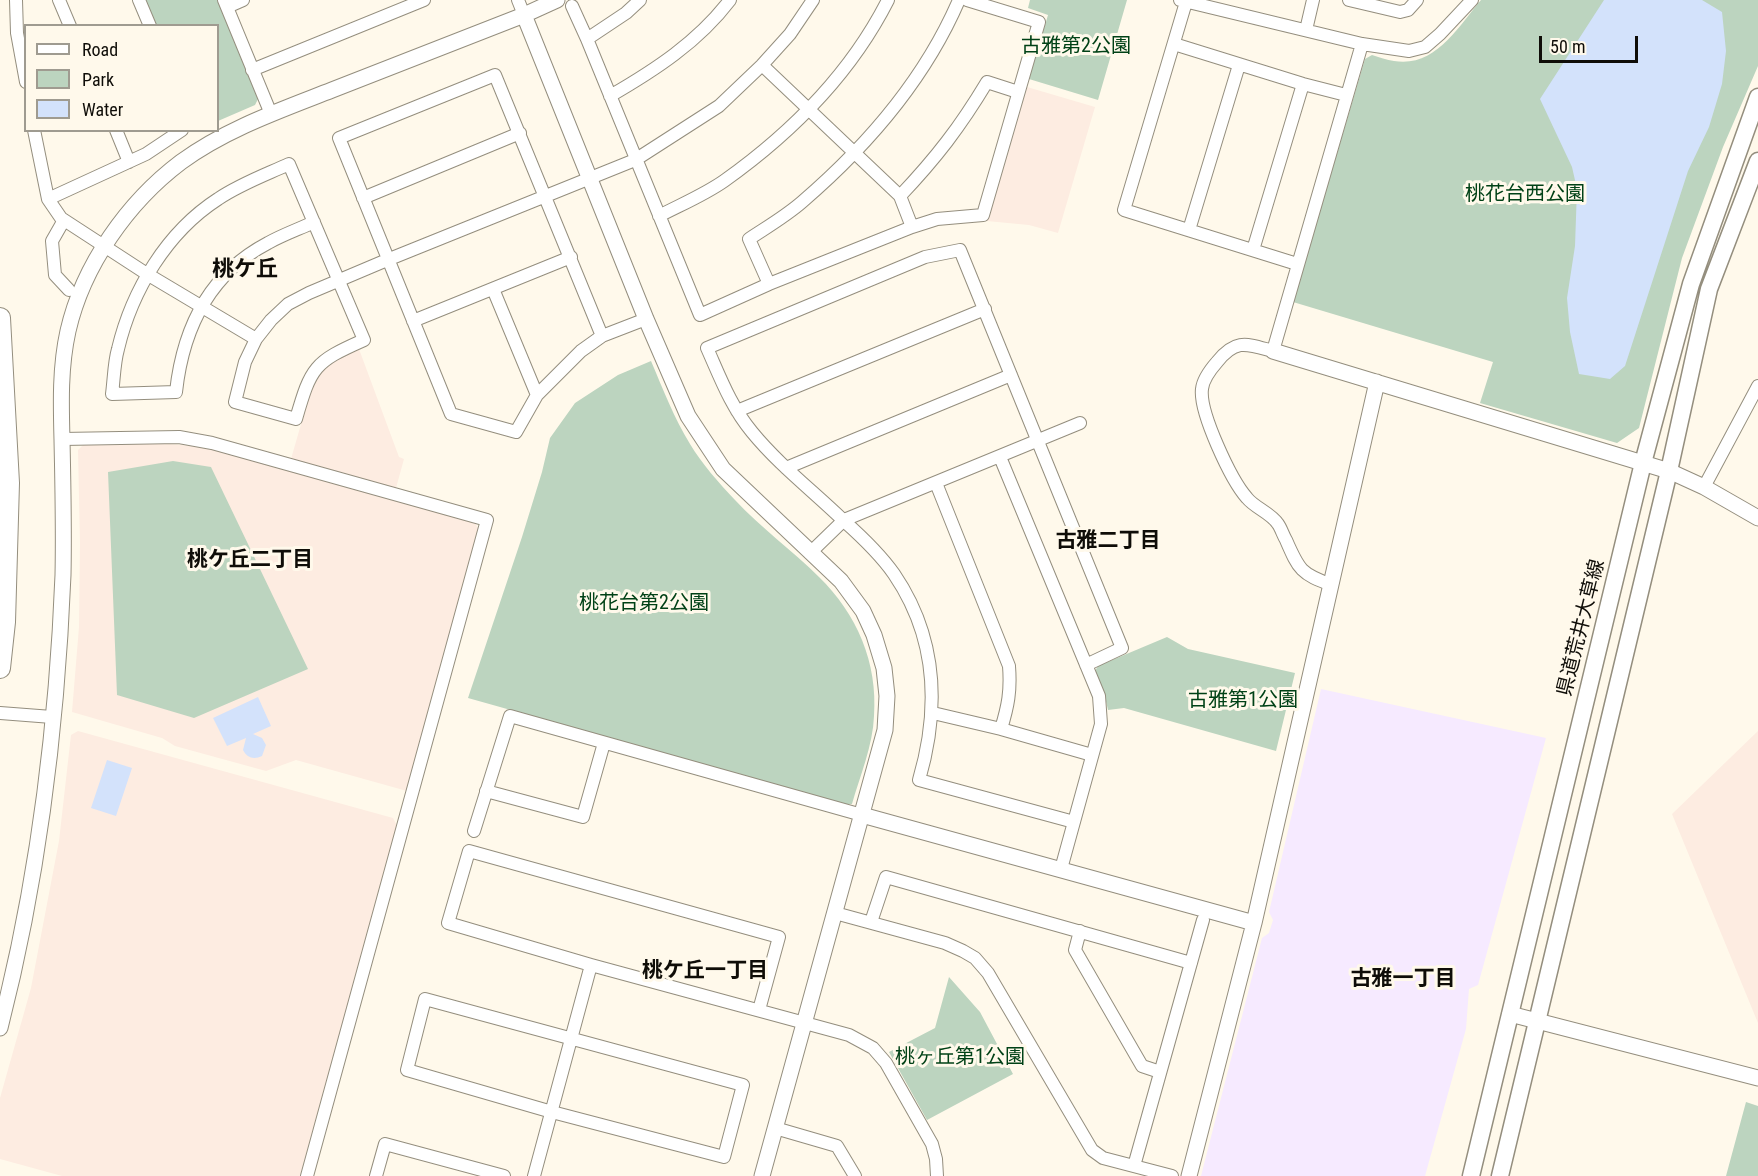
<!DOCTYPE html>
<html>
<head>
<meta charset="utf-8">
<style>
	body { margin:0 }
	#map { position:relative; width:1758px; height:1176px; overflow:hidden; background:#fff9eb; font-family:"Roboto Condensed",sans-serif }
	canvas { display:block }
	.legend { position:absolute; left:24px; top:24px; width:195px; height:108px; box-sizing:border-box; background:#fff9eb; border:2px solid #9f9b90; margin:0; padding:8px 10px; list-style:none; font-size:18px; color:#0f0d08 }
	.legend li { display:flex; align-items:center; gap:12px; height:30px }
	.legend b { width:30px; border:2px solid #9f9b90 }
	.scale { position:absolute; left:1539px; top:36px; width:99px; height:27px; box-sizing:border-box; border:3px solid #0f0d08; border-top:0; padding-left:8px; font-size:18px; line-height:21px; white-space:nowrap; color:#0f0d08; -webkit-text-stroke:4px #fff9eb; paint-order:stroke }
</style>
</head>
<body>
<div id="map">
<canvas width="1758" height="1176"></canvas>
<ul class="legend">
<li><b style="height:8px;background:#fff"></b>Road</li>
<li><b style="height:16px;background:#bcd4bf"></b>Park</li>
<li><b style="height:16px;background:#d3e2fb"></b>Water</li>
</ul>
<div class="scale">50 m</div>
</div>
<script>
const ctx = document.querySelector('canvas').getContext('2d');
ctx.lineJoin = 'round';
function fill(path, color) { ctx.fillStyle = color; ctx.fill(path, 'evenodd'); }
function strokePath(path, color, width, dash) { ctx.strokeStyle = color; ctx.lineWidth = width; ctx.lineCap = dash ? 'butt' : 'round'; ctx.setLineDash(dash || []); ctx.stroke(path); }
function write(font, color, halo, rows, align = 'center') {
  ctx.font = font + ' "Roboto Condensed","Noto Sans JP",sans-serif'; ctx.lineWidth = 6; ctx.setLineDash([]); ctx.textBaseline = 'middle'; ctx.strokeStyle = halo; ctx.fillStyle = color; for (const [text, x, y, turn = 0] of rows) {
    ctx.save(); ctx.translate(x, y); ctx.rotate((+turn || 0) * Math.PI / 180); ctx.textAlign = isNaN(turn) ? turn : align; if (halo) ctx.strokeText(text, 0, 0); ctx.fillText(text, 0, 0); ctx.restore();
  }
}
const commercial = new Path2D(`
	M 1321,689 L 1546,738 L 1478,985 L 1469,989 L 1466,1029 L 1425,1176 L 1201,1176 L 1262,938 L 1269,933 L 1273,920 L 1269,912 Z`);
const education = new Path2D(`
	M 1027,87 L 1095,107 L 1058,233 L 1029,225 L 987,221 Z
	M 359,349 L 399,457 L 404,459 L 396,488 L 291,459 L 312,386 L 317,376 L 333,361 Z
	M 160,443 L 203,447 L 475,523 L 479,530 L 407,791 L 296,760 L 266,771 L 175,746 L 162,738 L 72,712 L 79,627 L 80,543 L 78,450 L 83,445 Z
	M 78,731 L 393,818 L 397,826 L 300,1176 L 62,1176 L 0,1159 L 0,1098 L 31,988 L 59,841 L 71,735 Z
	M 1758,731 L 1758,1023 L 1672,814 Z`);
const green = new Path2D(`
	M 144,0 L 217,0 L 258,99 L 255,105 L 218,121 L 218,26 L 155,25 Z
	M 1030,0 L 1127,0 L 1098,100 L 1029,79 L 1048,15 L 1028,8 Z
	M 1481,0 L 1758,0 L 1758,66 L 1723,147 L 1682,258 L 1639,428 L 1617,443 L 1480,403 L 1493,362 L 1293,302 L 1365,59 L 1372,55 C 1379,57 1387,60 1394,61 C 1435,68 1458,27 1481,0 Z
	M 651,361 C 663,389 674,418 690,444 C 702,464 719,483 735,500 C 761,528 792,550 819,577 C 857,614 878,663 874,716 C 873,745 860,776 852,804 L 845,804 L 468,698 L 522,537 L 542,472 L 550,438 L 575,403 L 618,375 Z
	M 173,461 L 211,467 L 308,669 L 194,718 L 117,695 L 108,472 Z
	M 1167,637 L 1188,649 L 1295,673 L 1276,751 L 1124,708 L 1108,710 L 1104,693 L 1095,671 L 1098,666 Z
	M 949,977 L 980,1012 L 1013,1074 L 927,1120 L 889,1052 L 935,1028 Z
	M 1746,1102 L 1758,1106 L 1758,1176 L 1726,1176 Z`);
const water = new Path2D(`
	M 1604,0 L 1702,0 L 1722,12 L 1726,51 L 1722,84 L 1709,127 L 1688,171 L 1625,366 L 1610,379 L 1579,374 L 1570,332 L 1567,298 L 1575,246 L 1577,189 L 1572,167 L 1540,99 Z
	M 258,697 L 271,726 L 253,734 L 262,738 L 266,745 L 262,756 C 254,760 247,758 243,750 L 246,738 L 227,746 L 213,718 Z
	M 107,760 L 132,768 L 116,816 L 91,808 Z`);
const minor = new Path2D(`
	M 16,0 L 17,33 L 26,82
	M 59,0 L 70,26
	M 139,0 L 150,26
	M 224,0 L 271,114
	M 518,0 L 524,15
	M 640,0 L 626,13 L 587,39 L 700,315 L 769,284 L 912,227 L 937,219 L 983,215 L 1039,22 L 967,0
	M 1180,0 L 1362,44 L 1409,51 L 1425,47 L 1440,34 L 1472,0
	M 1349,0 L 1400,12 L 1408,10 L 1417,0
	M 1186,2 L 1124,210 L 1297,264
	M 572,6 L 587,39
	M 227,7 L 243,0
	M 1306,30 L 1313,0
	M 1174,44 L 1303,84 L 1346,95
	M 762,65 L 900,196
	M 252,70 L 424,0
	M 610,96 C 655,70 698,42 730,0
	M 34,130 L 48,199 L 61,218 L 147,274 L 256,339
	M 116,130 L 129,162
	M 363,198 L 520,133
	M 48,199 L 146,154 L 182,130
	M 659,216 C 680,205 704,195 724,181 C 790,134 851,73 888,0
	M 64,220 L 52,241 L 55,275 L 69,290
	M 314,222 C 299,229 282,235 268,243 C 209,274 183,328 176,392 L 112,394 C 114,379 114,363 118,349 C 132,290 167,232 218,199 C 240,184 265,175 289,164 C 314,223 339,282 364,340 C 314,362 311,367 296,419 L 235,402 L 245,362 L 256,339 L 271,320 L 288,304 L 309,293 L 387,260 L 635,160 L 719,106 L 762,65 L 790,34 L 813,0
	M 912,227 L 900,196 C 936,158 960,127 987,82 L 1018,92
	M 1189,230 L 1239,65
	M 1253,250 L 1303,84
	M 769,284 L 749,239 C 767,227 786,216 802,202 C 866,147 925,79 959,0
	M 493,289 L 537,395
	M 413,321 L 571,257
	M 602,336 L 495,75 L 339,138 L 451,414 L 516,432 L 537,395 L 581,351 L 602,336 L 646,319
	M 737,411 L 985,309
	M 62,439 L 179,437 L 212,443 L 487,520 L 307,1176
	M 1000,457 L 1099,696 L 1101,724 L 1061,869
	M 786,468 L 1011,375
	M 936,483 L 1009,666 C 1011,691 1008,706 1001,729
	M 1704,487 L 1758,386
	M 810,553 L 844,520 L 1080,423
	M 1332,585 C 1301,574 1299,570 1286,540 C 1283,535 1281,528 1278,524 C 1271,513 1255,508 1247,498 C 1231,480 1199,412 1202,389 C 1203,379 1210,370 1217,362 C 1236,338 1247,344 1273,351 L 1362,44
	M 0,713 L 52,717
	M 933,713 L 1001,729 L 1092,755
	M 486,791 L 583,817 L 604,743
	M 1074,822 L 919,780 C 940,708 937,637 894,574 C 880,554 862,537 844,521 C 813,491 779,465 752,432 C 731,407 720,377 707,348 L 925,257 L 960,250 L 1122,648 L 1086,665
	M 474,831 L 510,716 L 862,815
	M 835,913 L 945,943 L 963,951 L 975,958 L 988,973 L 1092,1150 L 1103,1158 L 1172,1176
	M 871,922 L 886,877 L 1191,963
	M 1080,931 L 1075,950 L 1142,1066 L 1160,1072
	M 425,999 L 743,1085 L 724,1157 L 552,1112 L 407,1070 Z
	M 759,1010 L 779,937 L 469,851 L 448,923 L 591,965 L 849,1035 L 873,1048 L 886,1063 L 932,1144 L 936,1159 L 937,1176
	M 775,1128 L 837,1146 L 855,1176
	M 1134,1166 L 1203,920
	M 376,1176 L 385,1144 L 504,1176
	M 534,1176 L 591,965`);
const tertiary = new Path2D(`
	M 524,15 L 646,319 L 688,416 L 723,469 L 841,581 L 863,611 L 874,635 L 884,668 L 887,696 L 885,730 L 762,1176
	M 1273,351 L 1669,471 L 1704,487 L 1758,518
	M 862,815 L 1254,923
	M 1510,1014 L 1758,1078
	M 0,1028 C 38,880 57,727 63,575 C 64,530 63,485 62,440 C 61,403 60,367 68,331 C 83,265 128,202 181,162 C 226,129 281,110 332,90 C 396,65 460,40 524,15 L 557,0
	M 1189,1176 L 1254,923 L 1377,382`);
const secondary = new Path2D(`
	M 1471,1176 L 1643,463 L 1691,284 L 1758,97
	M 1500,1176 L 1669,471 L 1709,289 L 1758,161`);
const trunk = new Path2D(`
	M 0,318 L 9,483 L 5,622 L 0,668`);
const parkNames = [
	["古雅第2公園",1076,47],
	["桃花台西公園",1525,195],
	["桃花台第2公園",644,604],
	["古雅第1公園",1243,701],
	["桃ヶ丘第1公園",960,1058]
];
const streetNames = [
	["県道荒井大草線",1582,628,-76]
];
const neighbourhoodNames = [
	["古雅二丁目",1108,542],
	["桃ケ丘二丁目",250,561],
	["桃ケ丘一丁目",705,972],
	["古雅一丁目",1403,980]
];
const quarterNames = [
	["桃ケ丘",245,270]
];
fill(commercial, '#f6eaff');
fill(education, '#fdece1');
fill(green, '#bcd4bf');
fill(water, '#d3e2fb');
strokePath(minor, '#948e7e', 14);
strokePath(tertiary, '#948e7e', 17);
strokePath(secondary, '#948e7e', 19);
strokePath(trunk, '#948e7e', 22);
strokePath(minor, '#fff', 12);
strokePath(tertiary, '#fff', 15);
strokePath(secondary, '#fff', 16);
strokePath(trunk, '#fff', 20);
write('20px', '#004116', '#fff9eb', parkNames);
write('20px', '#0f0d08', '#fff9eb', streetNames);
write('bold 21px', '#0f0d08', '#fff9eb', neighbourhoodNames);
write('bold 22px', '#0f0d08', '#fff9eb', quarterNames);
</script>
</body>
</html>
